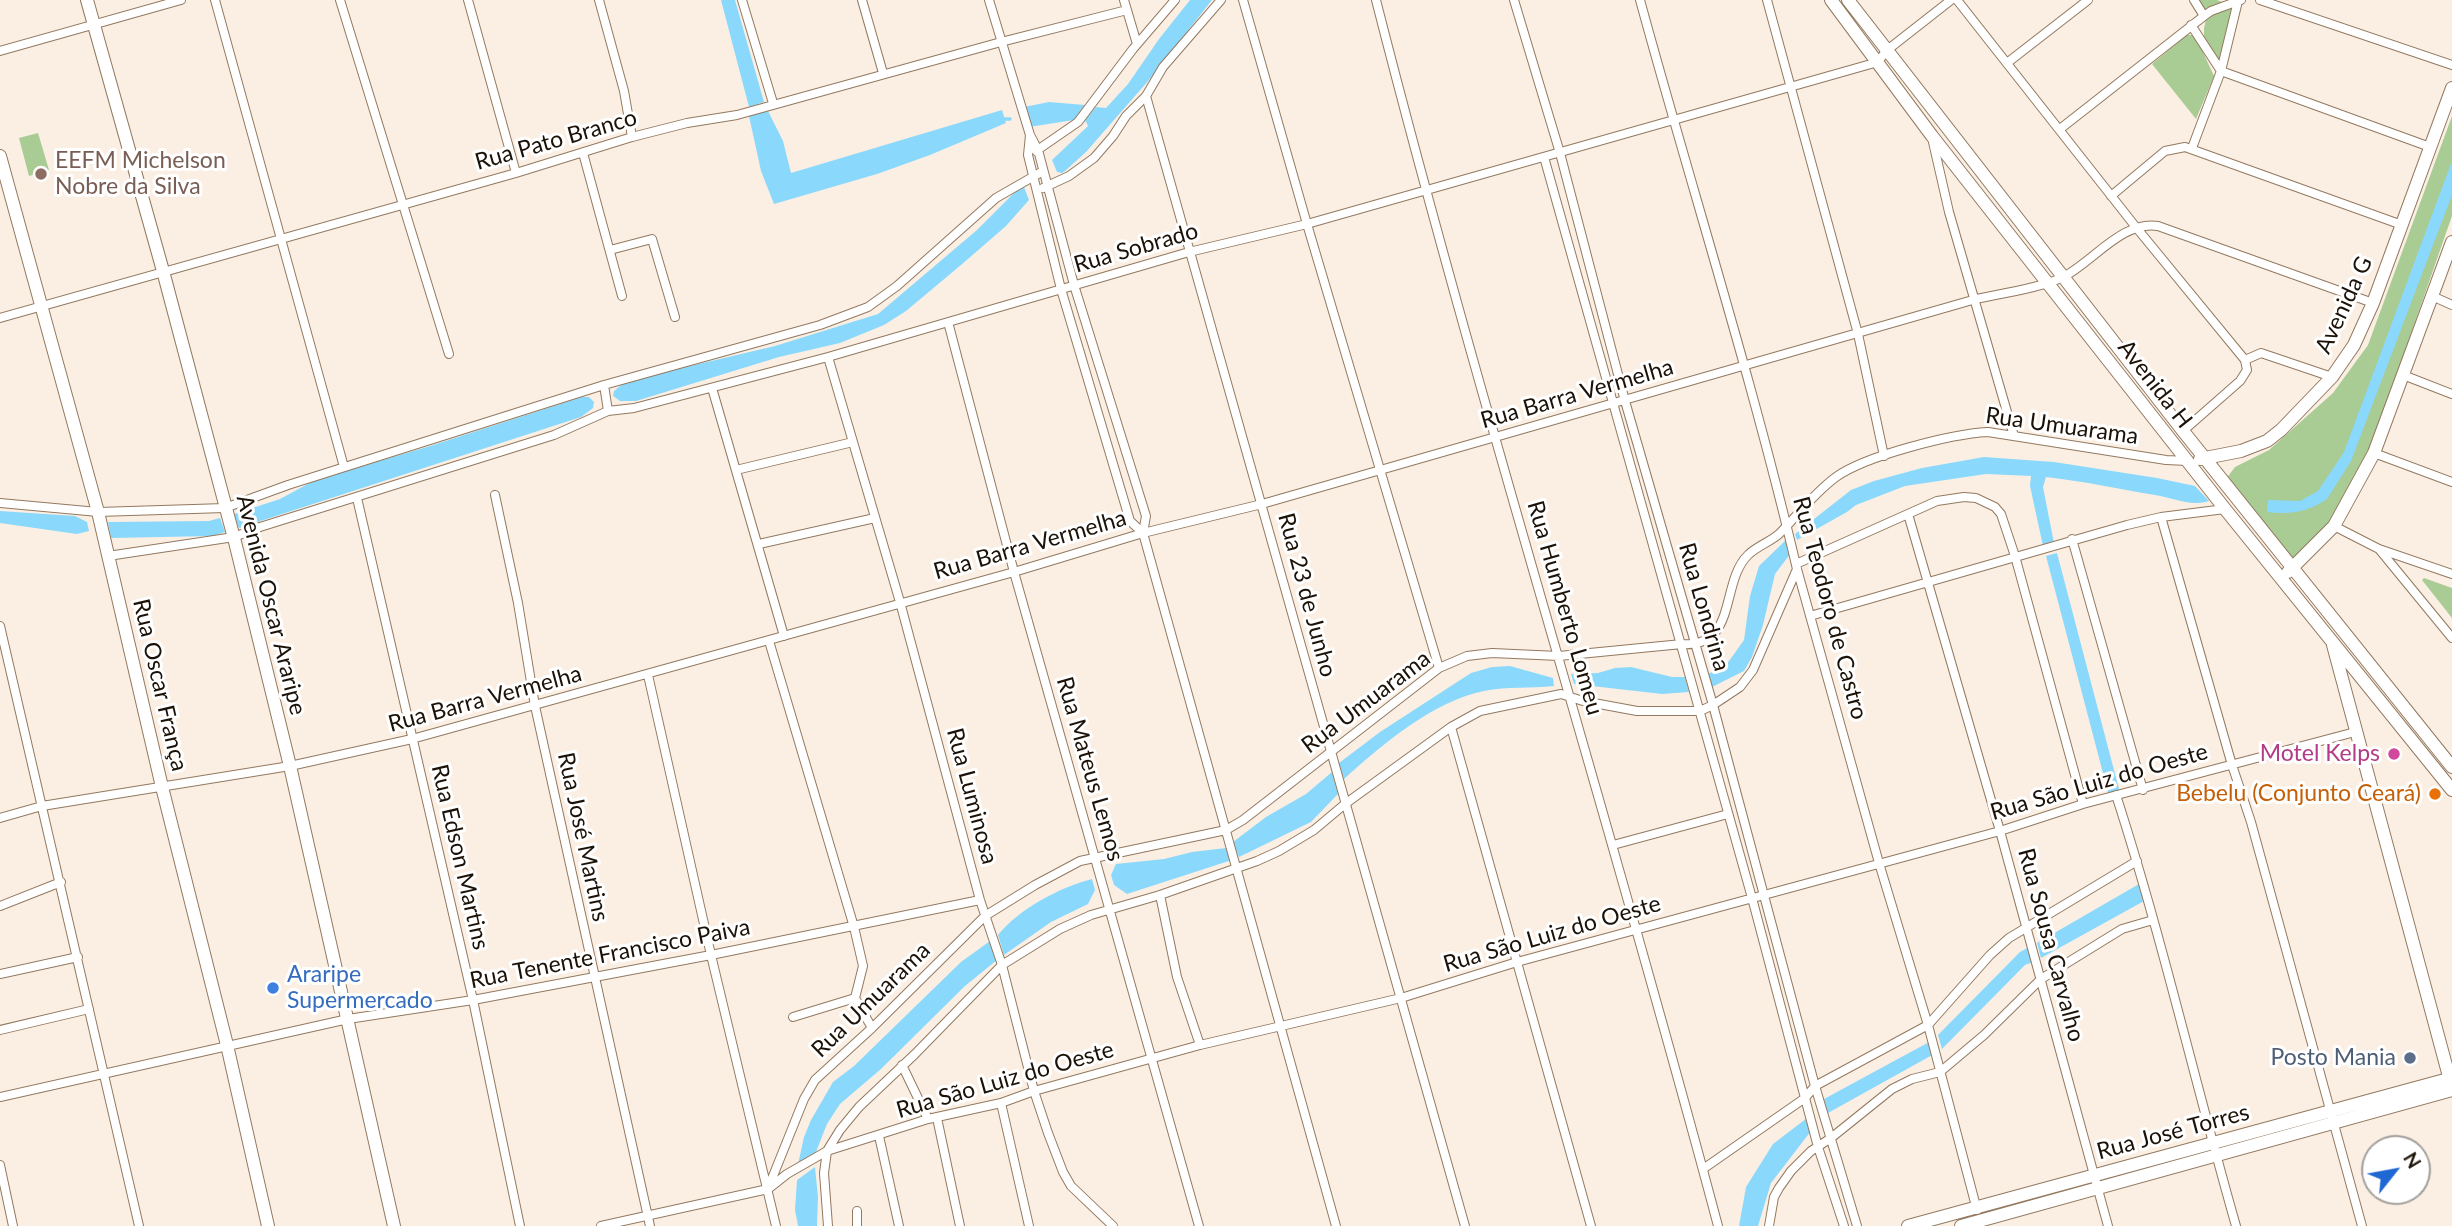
<!DOCTYPE html>
<html>
<head>
<meta charset="utf-8">
<style>
	body { margin:0 }
	#map { position:relative; width:2452px; height:1226px; overflow:hidden; background:#fbefe4; font-family:Lato,sans-serif }
	canvas { display:block }
	.north { position:absolute; left:2361px; top:1135px; width:70px; height:70px; box-sizing:border-box; background:#fff; border:2px solid #a4a09c; border-radius:50%; rotate:59deg; font-size:19px; font-weight:700; line-height:28px; text-align:center; color:#1b1107 }
	.north::after { content:''; display:block; margin:auto; width:24px; height:32px; background:#1f67d3; clip-path:polygon(50% 0,100% 100%,50% 72%,0 100%) }
</style>
</head>
<body>
<div id="map">
<canvas width="2452" height="1226"></canvas>
<div class="north">N</div>
</div>
<script>
const ctx = document.querySelector('canvas').getContext('2d');
ctx.lineJoin = 'round';
function fill(path, color) { ctx.fillStyle = color; ctx.fill(path, 'evenodd'); }
function strokePath(path, color, width, dash) { ctx.strokeStyle = color; ctx.lineWidth = width; ctx.lineCap = dash ? 'butt' : 'round'; ctx.setLineDash(dash || []); ctx.stroke(path); }
function write(font, color, halo, rows, align = 'center') {
  ctx.font = font + ' Lato,sans-serif'; ctx.lineWidth = 6; ctx.setLineDash([]); ctx.textBaseline = 'middle'; ctx.strokeStyle = halo; ctx.fillStyle = color; for (const [text, x, y, turn = 0] of rows) {
    ctx.save(); ctx.translate(x, y); ctx.rotate((+turn || 0) * Math.PI / 180); ctx.textAlign = isNaN(turn) ? turn : align; if (halo) ctx.strokeText(text, 0, 0); ctx.fillText(text, 0, 0); ctx.restore();
  }
}
const green = new Path2D(`
	M 2199,0 L 2217,0 L 2238,8 L 2219,69 L 2204,46 L 2204,28 L 2207,16 Z
	M 2187,35 L 2195,35 L 2214,76 L 2196,119 L 2152,64 Z
	M 2452,116 L 2452,216 L 2393,385 L 2362,468 L 2345,504 L 2309,546 L 2291,559 L 2226,479 L 2235,467 L 2269,450 L 2333,393 L 2368,345 Z
	M 38,133 L 49,170 L 29,176 L 19,138 Z
	M 2424,578 L 2452,588 L 2452,618 L 2422,580 Z`);
const water = new Path2D(`
	M 721,0 L 735,0 L 764,102 L 749,107 Z
	M 1190,0 L 1212,0 L 1149,80 L 1086,152 L 1065,171 L 1062,173 L 1057,172 L 1052,160 L 1088,126 L 1085,120 L 1096,107 L 1106,108 L 1128,84 L 1159,39 Z
	M 1049,102 L 1085,105 L 1074,120 L 1029,127 L 1024,107 Z
	M 1002,110 L 1006,123 L 930,155 L 877,174 L 774,204 L 761,171 L 749,116 L 768,111 L 783,141 L 791,173 Z
	M 2452,161 L 2452,195 L 2351,461 L 2327,499 C 2308,512 2290,515 2267,512 L 2268,500 L 2300,501 L 2318,491 L 2344,452 Z
	M 1024,187 L 1029,200 L 1006,226 L 961,265 L 906,311 L 884,325 L 840,343 L 779,357 L 636,401 L 620,401 L 613,396 L 614,391 L 626,381 L 775,346 L 878,314 L 977,230 L 1016,191 Z
	M 582,397 L 589,397 L 594,402 L 593,408 L 581,417 L 239,528 L 234,514 L 280,499 L 317,479 L 427,447 Z
	M 1984,457 L 2054,462 L 2157,478 L 2195,486 L 2209,501 C 2190,507 2174,498 2155,495 C 2119,489 2082,481 2046,477 L 2043,487 L 2054,543 L 2043,546 L 2030,486 L 2031,476 L 1986,474 L 1905,486 L 1856,505 L 1847,512 L 1797,540 L 1795,534 L 1851,490 L 1874,481 L 1922,468 Z
	M 0,511 L 75,516 L 87,522 L 89,531 L 77,534 L 0,523 Z
	M 220,518 L 225,532 L 213,536 L 111,538 L 108,522 L 209,521 Z
	M 1787,539 L 1791,553 L 1775,574 L 1763,625 L 1752,657 L 1744,671 L 1710,688 L 1707,674 L 1724,668 L 1744,640 L 1750,596 L 1759,566 Z
	M 2057,553 L 2120,793 L 2109,796 L 2046,556 Z
	M 1510,666 L 1553,678 L 1554,686 C 1531,689 1508,686 1484,691 C 1433,701 1382,745 1344,779 L 1339,763 L 1380,732 L 1471,673 L 1492,667 Z
	M 1631,667 L 1672,677 L 1685,677 L 1689,692 L 1662,694 L 1574,684 L 1571,674 L 1598,673 L 1615,668 Z
	M 1332,772 L 1338,794 L 1311,822 L 1239,857 L 1233,842 L 1266,817 L 1306,794 Z
	M 1226,848 L 1232,860 L 1127,894 L 1114,885 L 1111,875 L 1116,864 L 1164,859 L 1192,852 Z
	M 1092,879 L 1095,890 L 1088,904 L 1051,922 L 1004,955 L 998,935 C 1019,909 1060,887 1092,879 Z
	M 2139,884 L 2144,901 L 2041,958 L 2037,943 Z
	M 990,941 L 997,960 L 965,986 L 881,1069 L 840,1104 L 827,1124 L 814,1157 L 797,1169 L 804,1137 L 811,1120 L 833,1082 L 854,1066 L 961,962 Z
	M 2029,947 L 2033,962 L 2025,965 L 1942,1049 L 1938,1035 L 2020,952 Z
	M 1931,1041 L 1934,1054 L 1828,1113 L 1824,1099 Z
	M 1807,1118 L 1811,1131 L 1771,1183 L 1758,1226 L 1739,1226 L 1746,1187 L 1773,1144 Z
	M 815,1167 L 818,1197 L 817,1226 L 798,1226 L 795,1210 L 797,1180 Z`);
const stream = new Path2D(`
	M 1001,119 L 1010,119`);
const street = new Path2D(`
	M 215,0 L 344,467
	M 340,0 L 449,354
	M 468,0 L 516,173
	M 599,0 L 624,91 L 632,137
	M 742,0 L 773,103
	M 862,0 L 883,73
	M 989,0 L 1030,135 L 1038,150 L 1074,285 L 1146,516 L 1143,533 L 1336,1226
	M 1124,0 L 1137,44
	M 1243,0 L 1307,224 L 1439,668
	M 1376,0 C 1481,411 1609,816 1718,1226
	M 1514,0 L 1560,153 L 1625,401 L 1713,705 L 1815,1086 L 1857,1226
	M 1640,0 C 1692,190 1752,378 1797,569 L 1879,863 L 1928,1025 L 1977,1210
	M 1767,0 L 1858,334 L 1884,456
	M 1957,0 L 2135,226 L 2245,360
	M 2260,0 L 2452,65
	M 2204,16 L 2211,11 L 2241,0
	M 2191,25 L 2221,71 L 2430,147
	M 0,51 L 181,0
	M 2007,63 L 2088,0
	M 1146,96 L 1465,1226
	M 2060,129 L 2204,16 L 2194,0
	M 1030,135 L 1028,155 L 1061,289 L 1130,521 L 1143,533
	M 1933,142 L 1949,212 L 2014,436
	M 2192,148 L 2221,71 L 2238,1
	M 1036,151 L 1078,122 L 1133,49 L 1175,0
	M 583,153 L 622,296
	M 1544,157 L 1752,898 L 1818,1147 L 1844,1226
	M 1043,188 L 1069,176 L 1094,158 L 1113,136 L 1126,116 L 1146,96 L 1163,67 L 1221,0
	M 2111,196 L 2165,151 L 2185,147 L 2402,225
	M 610,250 L 652,239 L 675,317
	M 2432,296 L 2452,305
	M 0,318 L 516,173 L 632,137 L 687,123 L 737,115 L 1001,42 L 1127,10
	M 948,322 L 1014,572 L 1199,1226
	M 828,357 L 900,602 L 980,900 L 1002,965 L 1034,1091 L 1048,1133 L 1063,1172 L 1071,1186 L 1113,1226
	M 2403,375 L 2452,394
	M 604,385 L 608,411
	M 712,388 L 784,636
	M 2183,431 L 2240,381 L 2247,370 L 2245,360 L 2261,353 L 2332,377
	M 2374,453 L 2452,482
	M 736,470 L 853,442
	M 495,495 L 518,603 L 535,706 L 650,1226
	M 357,498 L 473,1000 L 520,1226
	M 0,503 L 98,512 L 225,508 L 288,485 L 604,385 L 820,325 L 868,307 L 897,286 L 996,198 L 1043,171
	M 1908,514 L 2000,831 L 2108,1226
	M 2161,517 L 2232,765 L 2251,822 L 2362,1226
	M 2334,526 L 2379,549 L 2452,638
	M 2072,539 L 2143,790
	M 759,544 L 875,518
	M 2379,549 L 2452,574
	M 108,556 L 234,537 L 260,527 L 554,435 L 608,411 L 634,408 L 828,357 L 1189,252 L 1307,224 L 1878,62 L 1886,51 L 1951,0
	M 1796,564 L 1937,501 L 1964,497 L 1976,498 L 1995,507 L 2001,514 L 2015,556 L 2083,804
	M 1810,616 L 2127,525 L 2161,517 L 2225,509
	M 0,626 L 139,1226
	M 769,641 L 854,927 L 863,966 L 855,998 L 872,1028
	M 648,675 L 711,955 L 776,1226
	M 1451,727 L 1591,1226
	M 2116,795 C 2162,937 2195,1083 2236,1226
	M 0,818 L 42,806 L 290,766 L 412,739 L 1014,572 L 1143,533 L 1262,504 L 1976,299 C 1999,294 2046,287 2065,276 C 2094,260 2124,220 2158,226 L 2373,303
	M 1613,845 L 1728,814
	M 1160,895 L 1177,977 L 1200,1045
	M 0,906 L 61,882
	M 0,974 L 78,957
	M 793,1017 L 855,998
	M 0,1030 L 89,1009
	M 902,1065 L 928,1119
	M 0,1097 L 348,1019 L 473,1000 L 711,955 L 980,900
	M 1001,1103 L 1029,1226
	M 937,1118 L 960,1226
	M 879,1136 L 899,1226
	M 0,1165 L 13,1226
	M 1703,1169 L 1805,1098 L 1815,1086 L 1928,1025 L 1990,955 L 2009,938 L 2137,861
	M 769,1186 L 804,1099 L 815,1080 L 872,1028 L 985,916 L 1035,885 L 1080,861 L 1226,830 L 1243,820 L 1439,668 L 1467,656 L 1492,653 L 1559,656 L 1682,644 C 1738,648 1720,582 1748,555 C 1757,546 1770,542 1779,534 C 1798,515 1814,493 1836,477 C 1865,456 1951,434 1988,432 L 2166,460 L 2188,461
	M 857,1211 L 857,1226
	M 601,1226 L 768,1189 L 787,1174 L 827,1151 L 928,1119 L 1001,1103 L 1034,1091 L 1200,1045 L 1401,998 L 1517,962 L 2000,831 L 2083,804 L 2355,732
	M 828,1226 L 824,1173 L 827,1151 L 840,1130 L 859,1107 L 915,1054 L 1002,965 L 1060,929 L 1091,915 L 1160,895 L 1257,861 L 1279,851 L 1314,830 L 1345,804 L 1451,727 L 1480,711 L 1561,694 L 1583,701 L 1637,711 L 1700,711 L 1713,705 L 1740,687 L 1753,670 L 1797,569
	M 1769,1226 L 1774,1197 L 1779,1188 L 1791,1171 L 1811,1151 L 1831,1138 L 1892,1089 L 1912,1079 L 1940,1072 L 1984,1035 L 2041,979 L 2122,929 L 2153,920`);
const secondary = new Path2D(`
	M 87,0 L 163,271 L 235,542 L 290,766 L 394,1226
	M 1831,0 L 1932,136 L 2225,509 L 2452,790
	M 1848,0 L 2183,431 L 2452,767
	M 0,156 L 98,512 L 162,787 L 227,1045 L 268,1226
	M 2200,459 L 2241,451 L 2267,441 L 2281,430 L 2332,377 L 2354,345 L 2373,303 L 2452,88
	M 2288,572 L 2334,526 L 2374,453 L 2452,242
	M 2333,645 L 2451,1084
	M 1908,1226 L 2452,1078
	M 1961,1226 L 2452,1090`);
const markers = [
	[41,174,7,"#8d6e63"],
	[2394,754,7,"#d1479c"],
	[2435,794,7,"#e8710a"],
	[273,988,7,"#3f7fe0"],
	[2410,1058,7,"#5c6f8a"]
];
const streetNames = [
	["Rua Pato Branco",556,140,-16],
	["Rua Sobrado",1136,248,-16],
	["Avenida G",2344,305,-65],
	["Avenida H",2155,384,52],
	["Rua Barra Vermelha",1577,394,-16],
	["Rua Umuarama",2062,426,8],
	["Rua Barra Vermelha",1030,545,-16],
	["Rua 23 de Junho",1307,595,75],
	["Avenida Oscar Araripe",271,605,76],
	["Rua Londrina",1704,607,74],
	["Rua Humberto Lomeu",1565,608,74],
	["Rua Teodoro de Castro",1830,608,75],
	["Rua Oscar França",160,685,77],
	["Rua Barra Vermelha",485,699,-15],
	["Rua Umuarama",1366,702,-37],
	["Rua Mateus Lemos",1090,769,74],
	["Rua São Luiz do Oeste",2099,782,-16],
	["Rua Luminosa",972,796,75],
	["Rua José Martins",583,837,78],
	["Rua Edson Martins",460,857,77],
	["Rua São Luiz do Oeste",1552,934,-16],
	["Rua Sousa Carvalho",2051,945,75],
	["Rua Tenente Francisco Paiva",610,954,-11],
	["Rua Umuarama",871,1000,-44],
	["Rua São Luiz do Oeste",1005,1080,-16],
	["Rua José Torres",2173,1132,-15]
];
const educationNames = [
	["EEFM Michelson",55,161],
	["Nobre da Silva",55,187]
];
const hotelNames = [
	["Motel Kelps",2380,754]
];
const foodNames = [
	["Bebelu (Conjunto Ceará)",2421,794]
];
const shopNames = [
	["Araripe",287,975],
	["Supermercado",287,1001]
];
const serviceNames = [
	["Posto Mania",2396,1058]
];
fill(green, '#a9cb94');
fill(water, '#8ad9fc');
strokePath(stream, '#8ad9fc', 3.5);
strokePath(street, '#93795f', 10);
strokePath(secondary, '#93795f', 14);
strokePath(street, '#fff', 8);
strokePath(secondary, '#fff', 12);
for (const [x, y, r, color] of markers) { const dot = new Path2D(); dot.arc(x, y, r, 0, 2 * Math.PI); ctx.fillStyle = color; ctx.fill(dot); strokePath(dot, '#fff', 2.5); }
write('23px', '#1b1107', '#fff', streetNames);
write('23px', '#785e54', '#fff', educationNames, 'left');
write('23px', '#b23c85', '#fff', hotelNames, 'right');
write('23px', '#c56008', '#fff', foodNames, 'right');
write('23px', '#366cbe', '#fff', shopNames, 'left');
write('23px', '#4e5e75', '#fff', serviceNames, 'right');
</script>
</body>
</html>
